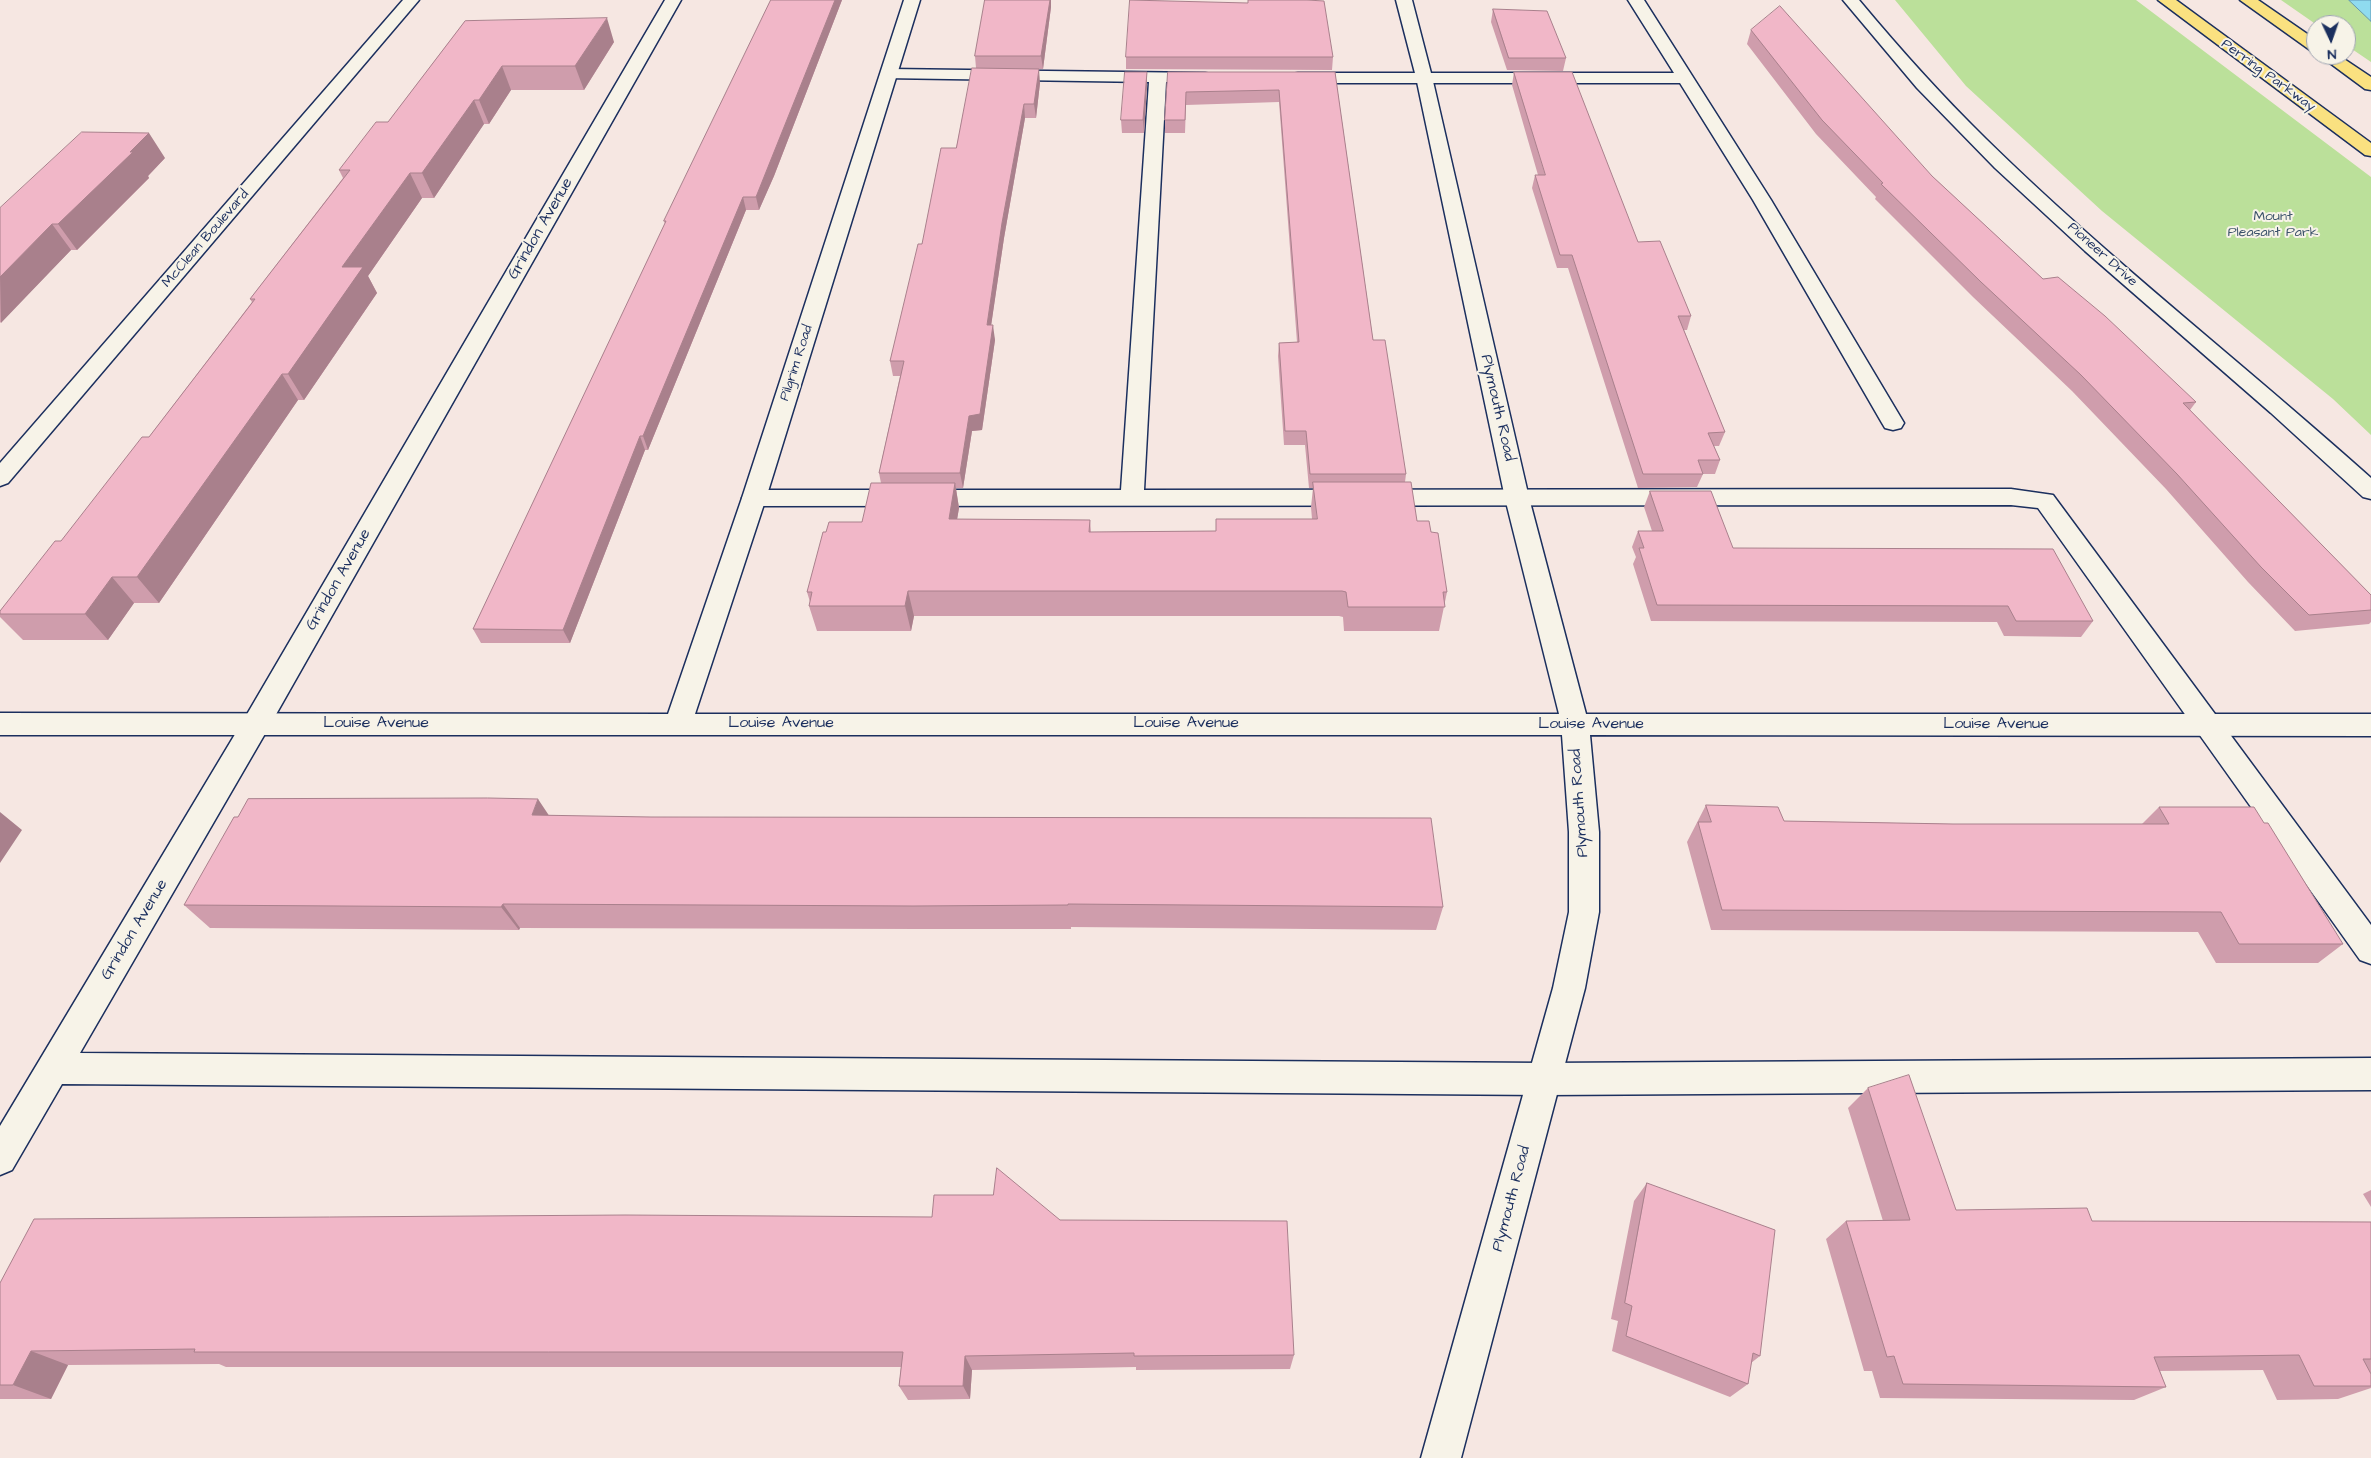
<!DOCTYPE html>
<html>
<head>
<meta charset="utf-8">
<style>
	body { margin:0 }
	#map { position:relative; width:2371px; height:1458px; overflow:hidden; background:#f6e7e2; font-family:"Architects Daughter",sans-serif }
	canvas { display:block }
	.north { position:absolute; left:2306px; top:15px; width:50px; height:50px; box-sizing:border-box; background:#f7f3e8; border:1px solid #9fa5b1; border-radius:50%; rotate:177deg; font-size:14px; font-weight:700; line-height:20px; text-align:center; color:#1b2f5e }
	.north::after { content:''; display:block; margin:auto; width:18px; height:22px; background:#1b2f5e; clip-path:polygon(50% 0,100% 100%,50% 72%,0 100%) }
</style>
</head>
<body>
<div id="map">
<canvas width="2371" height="1458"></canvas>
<div class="north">N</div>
</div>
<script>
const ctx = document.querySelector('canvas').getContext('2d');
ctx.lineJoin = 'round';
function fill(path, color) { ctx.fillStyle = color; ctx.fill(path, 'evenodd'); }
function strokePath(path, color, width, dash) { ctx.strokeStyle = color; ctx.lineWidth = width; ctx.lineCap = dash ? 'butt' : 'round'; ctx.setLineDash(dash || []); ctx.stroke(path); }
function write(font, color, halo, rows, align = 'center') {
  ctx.font = font + ' "Architects Daughter",sans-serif'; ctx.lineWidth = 4; ctx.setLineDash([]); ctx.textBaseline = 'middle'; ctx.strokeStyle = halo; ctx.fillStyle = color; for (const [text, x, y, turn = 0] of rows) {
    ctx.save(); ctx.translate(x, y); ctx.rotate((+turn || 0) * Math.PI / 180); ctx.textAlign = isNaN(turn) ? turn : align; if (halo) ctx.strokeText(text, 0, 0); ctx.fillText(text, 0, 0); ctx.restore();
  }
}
const green = new Path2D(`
	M 1895,0 L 2136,0 L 2371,177 L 2371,435 L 2333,399 L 2102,211 L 1966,86 Z
	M 2281,0 L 2371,0 L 2371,62 L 2346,45 L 2346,25 L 2317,25 Z`);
const water = new Path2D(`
	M 2349,0 L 2371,0 L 2371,21 Z`);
const lane = new Path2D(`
	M 665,0 L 681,0 L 266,732 L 80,1053 L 1545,1063 L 2371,1058 L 2371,1090 L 1545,1095 L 62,1084 L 12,1170 L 0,1175 L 0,1126 L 246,716 Z
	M 1628,0 L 1644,0 L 1771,200 L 1904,423 L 1901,428 L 1893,430 L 1885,428 L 1882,423 L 1753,200 L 1680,83 L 1298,83 L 1292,82 L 1290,78 L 1292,74 L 1298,73 L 1674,73 Z
	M 889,69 L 1205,73 L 1211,74 L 1213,78 L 1211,82 L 1205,83 L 1166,82 L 1144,490 L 2011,489 L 2053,495 L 2371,925 L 2371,964 L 2360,960 L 2038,508 L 2011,505 L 754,506 L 746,504 L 742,498 L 746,492 L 754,490 L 1121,490 L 1149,82 L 883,78 L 881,74 L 883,70 Z`);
const street = new Path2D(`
	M 904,0 L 920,0 L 766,498 L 695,714 L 1559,714 L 1505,498 L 1416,77 L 1396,0 L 1412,0 L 1432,77 L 1529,498 L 1586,714 L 2371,714 L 2371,736 L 1590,735 L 1599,832 L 1599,912 L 1585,988 L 1461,1458 L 1421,1458 L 1553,988 L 1569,912 L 1569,832 L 1562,735 L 0,735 L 0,713 L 668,714 L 742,498 Z
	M 1843,0 L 1859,0 C 1899,48 1941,95 1986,139 C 2108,259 2244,364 2371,478 L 2371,499 L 2363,497 L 2271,413 L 2085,251 L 1995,168 L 1917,88 Z`);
const secondary = new Path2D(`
	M 403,0 L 419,0 L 8,483 L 0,486 L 0,463 Z`);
const primary = new Path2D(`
	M 2158,0 L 2176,0 L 2371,143 L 2371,156 L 2365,155 Z
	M 2240,0 L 2258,0 L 2316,40 L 2316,52 L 2310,50 Z
	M 2319,55 L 2338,55 L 2371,77 L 2371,90 L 2365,89 Z`);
const wall = new Path2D(`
	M 771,0 L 842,0 L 774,176 L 759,210 L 746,210 L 648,450 L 645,450 L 570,643 L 481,643 L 473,629 L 665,224 L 664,221 Z
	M 985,0 L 1051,0 L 1051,7 L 1043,69 L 1019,69 L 1040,83 L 1036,118 L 1025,118 L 1004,238 L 991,325 L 995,340 L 982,430 L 972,431 L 963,488 L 956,488 L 959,508 L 957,519 L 1090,520 L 1091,532 L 1216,531 L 1216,519 L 1312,519 L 1311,507 L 1313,488 L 1309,488 L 1305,445 L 1284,445 L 1278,356 L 1279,343 L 1297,342 L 1279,102 L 1186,105 L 1185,133 L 1165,133 L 1165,120 L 1168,72 L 1335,72 L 1373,340 L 1406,474 L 1405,482 L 1417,521 L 1431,532 L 1447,592 L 1439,631 L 1344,631 L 1343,617 L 1339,616 L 914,616 L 911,631 L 817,631 L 809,606 L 810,602 L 807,592 L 826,532 L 862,522 L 881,483 L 879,473 L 900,376 L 893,376 L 890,361 L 922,244 L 956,148 L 976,68 L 975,56 Z
	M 1248,3 L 1333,57 L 1332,70 L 1126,69 L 1126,57 Z
	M 1493,9 L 1566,58 L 1563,71 L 1507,70 L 1491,22 Z
	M 465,21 L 614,42 L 584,90 L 511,90 L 489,124 L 484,124 L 434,198 L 422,198 L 368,276 L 377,293 L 304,400 L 298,400 L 159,603 L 134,603 L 108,640 L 23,640 L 0,617 L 0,611 L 61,541 L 149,437 L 252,302 L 250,299 L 343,178 L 339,170 L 388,122 Z
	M 1751,30 L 1932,176 L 2043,279 L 2196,402 L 2190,410 L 2371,595 L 2371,622 L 2369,624 L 2295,631 L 2248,582 L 2166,489 L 2072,391 L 1973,297 L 1875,199 L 1876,197 L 1816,134 L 1747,44 Z
	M 1147,72 L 1147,85 L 1144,133 L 1122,133 L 1121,120 Z
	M 1514,72 L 1691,316 L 1687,330 L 1684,330 L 1725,432 L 1719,446 L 1714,446 L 1720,460 L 1715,474 L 1703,474 L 1697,487 L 1638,488 L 1568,268 L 1557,268 L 1532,188 L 1535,175 L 1538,175 L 1512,85 Z
	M 165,158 L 148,176 L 149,178 L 77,250 L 71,250 L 0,323 L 0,208 Z
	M 1650,491 L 1733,548 L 2093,621 L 2081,637 L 2004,636 L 1997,622 L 1651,621 L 1633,564 L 1636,557 L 1632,547 L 1638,531 L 1652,531 L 1644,507 Z
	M 1706,805 L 1784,821 L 1953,824 L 2142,824 L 2159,807 L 2343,944 L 2318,963 L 2216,963 L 2198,932 L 1711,930 L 1687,842 Z
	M 549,815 L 1443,907 L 1436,930 L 1071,927 L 1071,929 L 920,929 L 520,928 L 519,930 L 210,928 L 184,905 Z
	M 1868,1088 L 1956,1210 L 2092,1221 L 2371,1222 L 2371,1373 L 2370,1373 L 2371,1374 L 2371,1388 L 2338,1399 L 2277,1400 L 2263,1370 L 2160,1371 L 2166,1387 L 2134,1400 L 1880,1398 L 1872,1371 L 1864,1371 L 1826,1239 L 1846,1221 L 1883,1221 L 1848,1108 Z
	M 1647,1183 L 1760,1356 L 1751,1363 L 1748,1384 L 1730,1397 L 1612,1351 L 1618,1321 L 1611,1319 L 1634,1201 Z
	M 2371,1190 L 2371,1207 L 2363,1194 Z
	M 1060,1220 L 1294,1355 L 1290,1369 L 1136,1370 L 1136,1367 L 972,1370 L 970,1399 L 908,1400 L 899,1386 L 901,1367 L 226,1367 L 219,1364 L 68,1365 L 51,1399 L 0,1399 L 0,1283 Z`);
const shadedWall = new Path2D(`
	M 835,0 L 842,0 L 774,176 L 759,210 L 756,197 Z
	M 1050,0 L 1051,0 L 1051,7 L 1043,69 L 1041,56 Z
	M 607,18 L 614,42 L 584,90 L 575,66 Z
	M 502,66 L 511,90 L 489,124 L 479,100 Z
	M 1039,69 L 1040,83 L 1036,118 L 1034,104 Z
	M 1147,72 L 1147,85 L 1144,133 L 1143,120 Z
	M 474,100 L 484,124 L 434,198 L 422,173 Z
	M 1024,104 L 1025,118 L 1004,238 L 989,340 L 987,325 L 1002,223 Z
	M 149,133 L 165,158 L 148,176 L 149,178 L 77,250 L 58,224 Z
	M 410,173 L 422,198 L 368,276 L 377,293 L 304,400 L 288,374 L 342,267 Z
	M 743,197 L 746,210 L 648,450 L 643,436 Z
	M 52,224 L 71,250 L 1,323 L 0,277 Z
	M 993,325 L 995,340 L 982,430 L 972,431 L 963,488 L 960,473 L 969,416 Z
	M 282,374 L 298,400 L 159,603 L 137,577 Z
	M 640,436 L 645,450 L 570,643 L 563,630 Z
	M 955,483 L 959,508 L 953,544 L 949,519 Z
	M 112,577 L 134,603 L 108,640 L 85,614 Z
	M 908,591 L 914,616 L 911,631 L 905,606 Z
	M 538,799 L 554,823 L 532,815 Z
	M 0,812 L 22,830 L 0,863 Z
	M 503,904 L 520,928 L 519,930 L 501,907 Z
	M 31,1351 L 68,1365 L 51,1399 L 13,1385 Z
	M 965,1356 L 972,1370 L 970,1399 L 963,1386 Z`);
const building = new Path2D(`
	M 771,0 L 835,0 L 770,162 L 756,197 L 743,197 L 643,436 L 640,436 L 563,630 L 473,629 L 666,221 L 664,221 Z
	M 985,0 L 1050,0 L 1041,56 L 975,56 Z
	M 1130,0 L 1248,3 L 1248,0 L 1307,0 L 1324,1 L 1333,57 L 1126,57 Z
	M 1780,6 L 1932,176 L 2043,279 L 2058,277 L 2105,316 L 2196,402 L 2183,403 L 2371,595 L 2371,610 L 2309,615 L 2261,567 L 2177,474 L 2081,375 L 1981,282 L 1881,184 L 1883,183 L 1822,120 L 1751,30 Z
	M 1493,9 L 1547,11 L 1566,58 L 1509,58 Z
	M 607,18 L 575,66 L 502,66 L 479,100 L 474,100 L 422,173 L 410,173 L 342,267 L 363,267 L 288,374 L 282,374 L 137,577 L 112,577 L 85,614 L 0,614 L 0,611 L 55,541 L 61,541 L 142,437 L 149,437 L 255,299 L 250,299 L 350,170 L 339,170 L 376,122 L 388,122 L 465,21 Z
	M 972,68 L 1039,69 L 1034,104 L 1024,104 L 1002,223 L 987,325 L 993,325 L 980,414 L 969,416 L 960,473 L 879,473 L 904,361 L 890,361 L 918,244 L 922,244 L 941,148 L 956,148 Z
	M 1125,72 L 1147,72 L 1143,120 L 1121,120 Z
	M 1168,72 L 1335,72 L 1373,340 L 1385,340 L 1406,474 L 1310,474 L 1306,431 L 1285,431 L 1279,343 L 1299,342 L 1279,90 L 1186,92 L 1185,120 L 1165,120 Z
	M 1514,72 L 1572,72 L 1638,242 L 1660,241 L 1691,316 L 1678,316 L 1725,432 L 1708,433 L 1720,460 L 1698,460 L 1703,474 L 1643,474 L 1572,255 L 1560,255 L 1535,175 L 1545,175 Z
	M 82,132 L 149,133 L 130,152 L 133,152 L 58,224 L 52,224 L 0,277 L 0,208 Z
	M 1313,482 L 1411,482 L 1417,521 L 1429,521 L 1431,532 L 1438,533 L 1447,592 L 1443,592 L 1445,607 L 1348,607 L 1346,592 L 1342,591 L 908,591 L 905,606 L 809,606 L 812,592 L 807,592 L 823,532 L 826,532 L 829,522 L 862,522 L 871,483 L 955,483 L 949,519 L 1090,520 L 1089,532 L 1216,531 L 1216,519 L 1317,519 Z
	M 1650,491 L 1711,491 L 1733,548 L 2053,549 L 2093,621 L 2016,621 L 2008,606 L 1657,605 L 1639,548 L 1644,548 L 1638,531 L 1663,531 Z
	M 488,798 L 538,799 L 532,815 L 651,817 L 1431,818 L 1443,907 L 1068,904 L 1068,905 L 913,906 L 503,904 L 501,907 L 184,905 L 234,817 L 238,817 L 248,799 Z
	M 1706,805 L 1778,807 L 1784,821 L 1953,824 L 2169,824 L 2159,807 L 2254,807 L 2264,823 L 2268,823 L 2343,944 L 2239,944 L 2221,912 L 1722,910 L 1698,822 L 1711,822 Z
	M 1909,1075 L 1956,1210 L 2087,1208 L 2092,1221 L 2371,1222 L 2371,1359 L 2363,1359 L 2371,1374 L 2371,1386 L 2314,1386 L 2299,1355 L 2154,1357 L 2166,1387 L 1903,1384 L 1894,1356 L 1887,1357 L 1846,1221 L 1910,1220 L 1868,1088 Z
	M 997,1168 L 1060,1220 L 1287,1221 L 1294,1355 L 1134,1356 L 1134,1353 L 965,1356 L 963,1386 L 899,1386 L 903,1352 L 194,1352 L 195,1349 L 31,1351 L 13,1385 L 0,1385 L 0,1283 L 34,1219 L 625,1215 L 932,1217 L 934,1195 L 993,1195 Z
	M 1647,1183 L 1775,1230 L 1760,1356 L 1753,1353 L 1748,1384 L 1626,1336 L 1632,1306 L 1625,1303 Z`);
const farStreetnames = [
	["Perring Parkway",2268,76,36],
	["McClean Boulevard",206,239,-49],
	["Pioneer Drive",2102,255,42],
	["Pilgrim Road",797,363,-72]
];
const farParknames = [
	["Mount",2273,217],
	["Pleasant Park",2273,233]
];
const streetNames = [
	["Grindon Avenue",541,229,-60],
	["Plymouth Road",1497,408,77],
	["Grindon Avenue",339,580,-60],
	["Louise Avenue",376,724],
	["Louise Avenue",781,724],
	["Louise Avenue",1186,724],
	["Louise Avenue",1591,725],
	["Louise Avenue",1996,725],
	["Plymouth Road",1580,803,-94],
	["Grindon Avenue",135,930,-59],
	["Plymouth Road",1512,1199,-75]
];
fill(green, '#bbe09a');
fill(water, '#8fdbef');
strokePath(water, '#6196b5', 1);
strokePath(lane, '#1b2f5e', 3);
strokePath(street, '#1b2f5e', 3);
strokePath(secondary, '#1b2f5e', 3);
strokePath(primary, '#1b2f5e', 3);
fill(lane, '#f7f3e8');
fill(street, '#f7f3e8');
fill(secondary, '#f7f3e8');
fill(primary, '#fae180');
fill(wall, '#cf9dac');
fill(shadedWall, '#a9808c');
fill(building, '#f1b7c8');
strokePath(building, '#a9808c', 1);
write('14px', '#1b2f5e', '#f7f3e8', farStreetnames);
write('14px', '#3b526a', '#f7f3e8', farParknames);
write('16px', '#1b2f5e', '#f7f3e8', streetNames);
</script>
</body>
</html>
